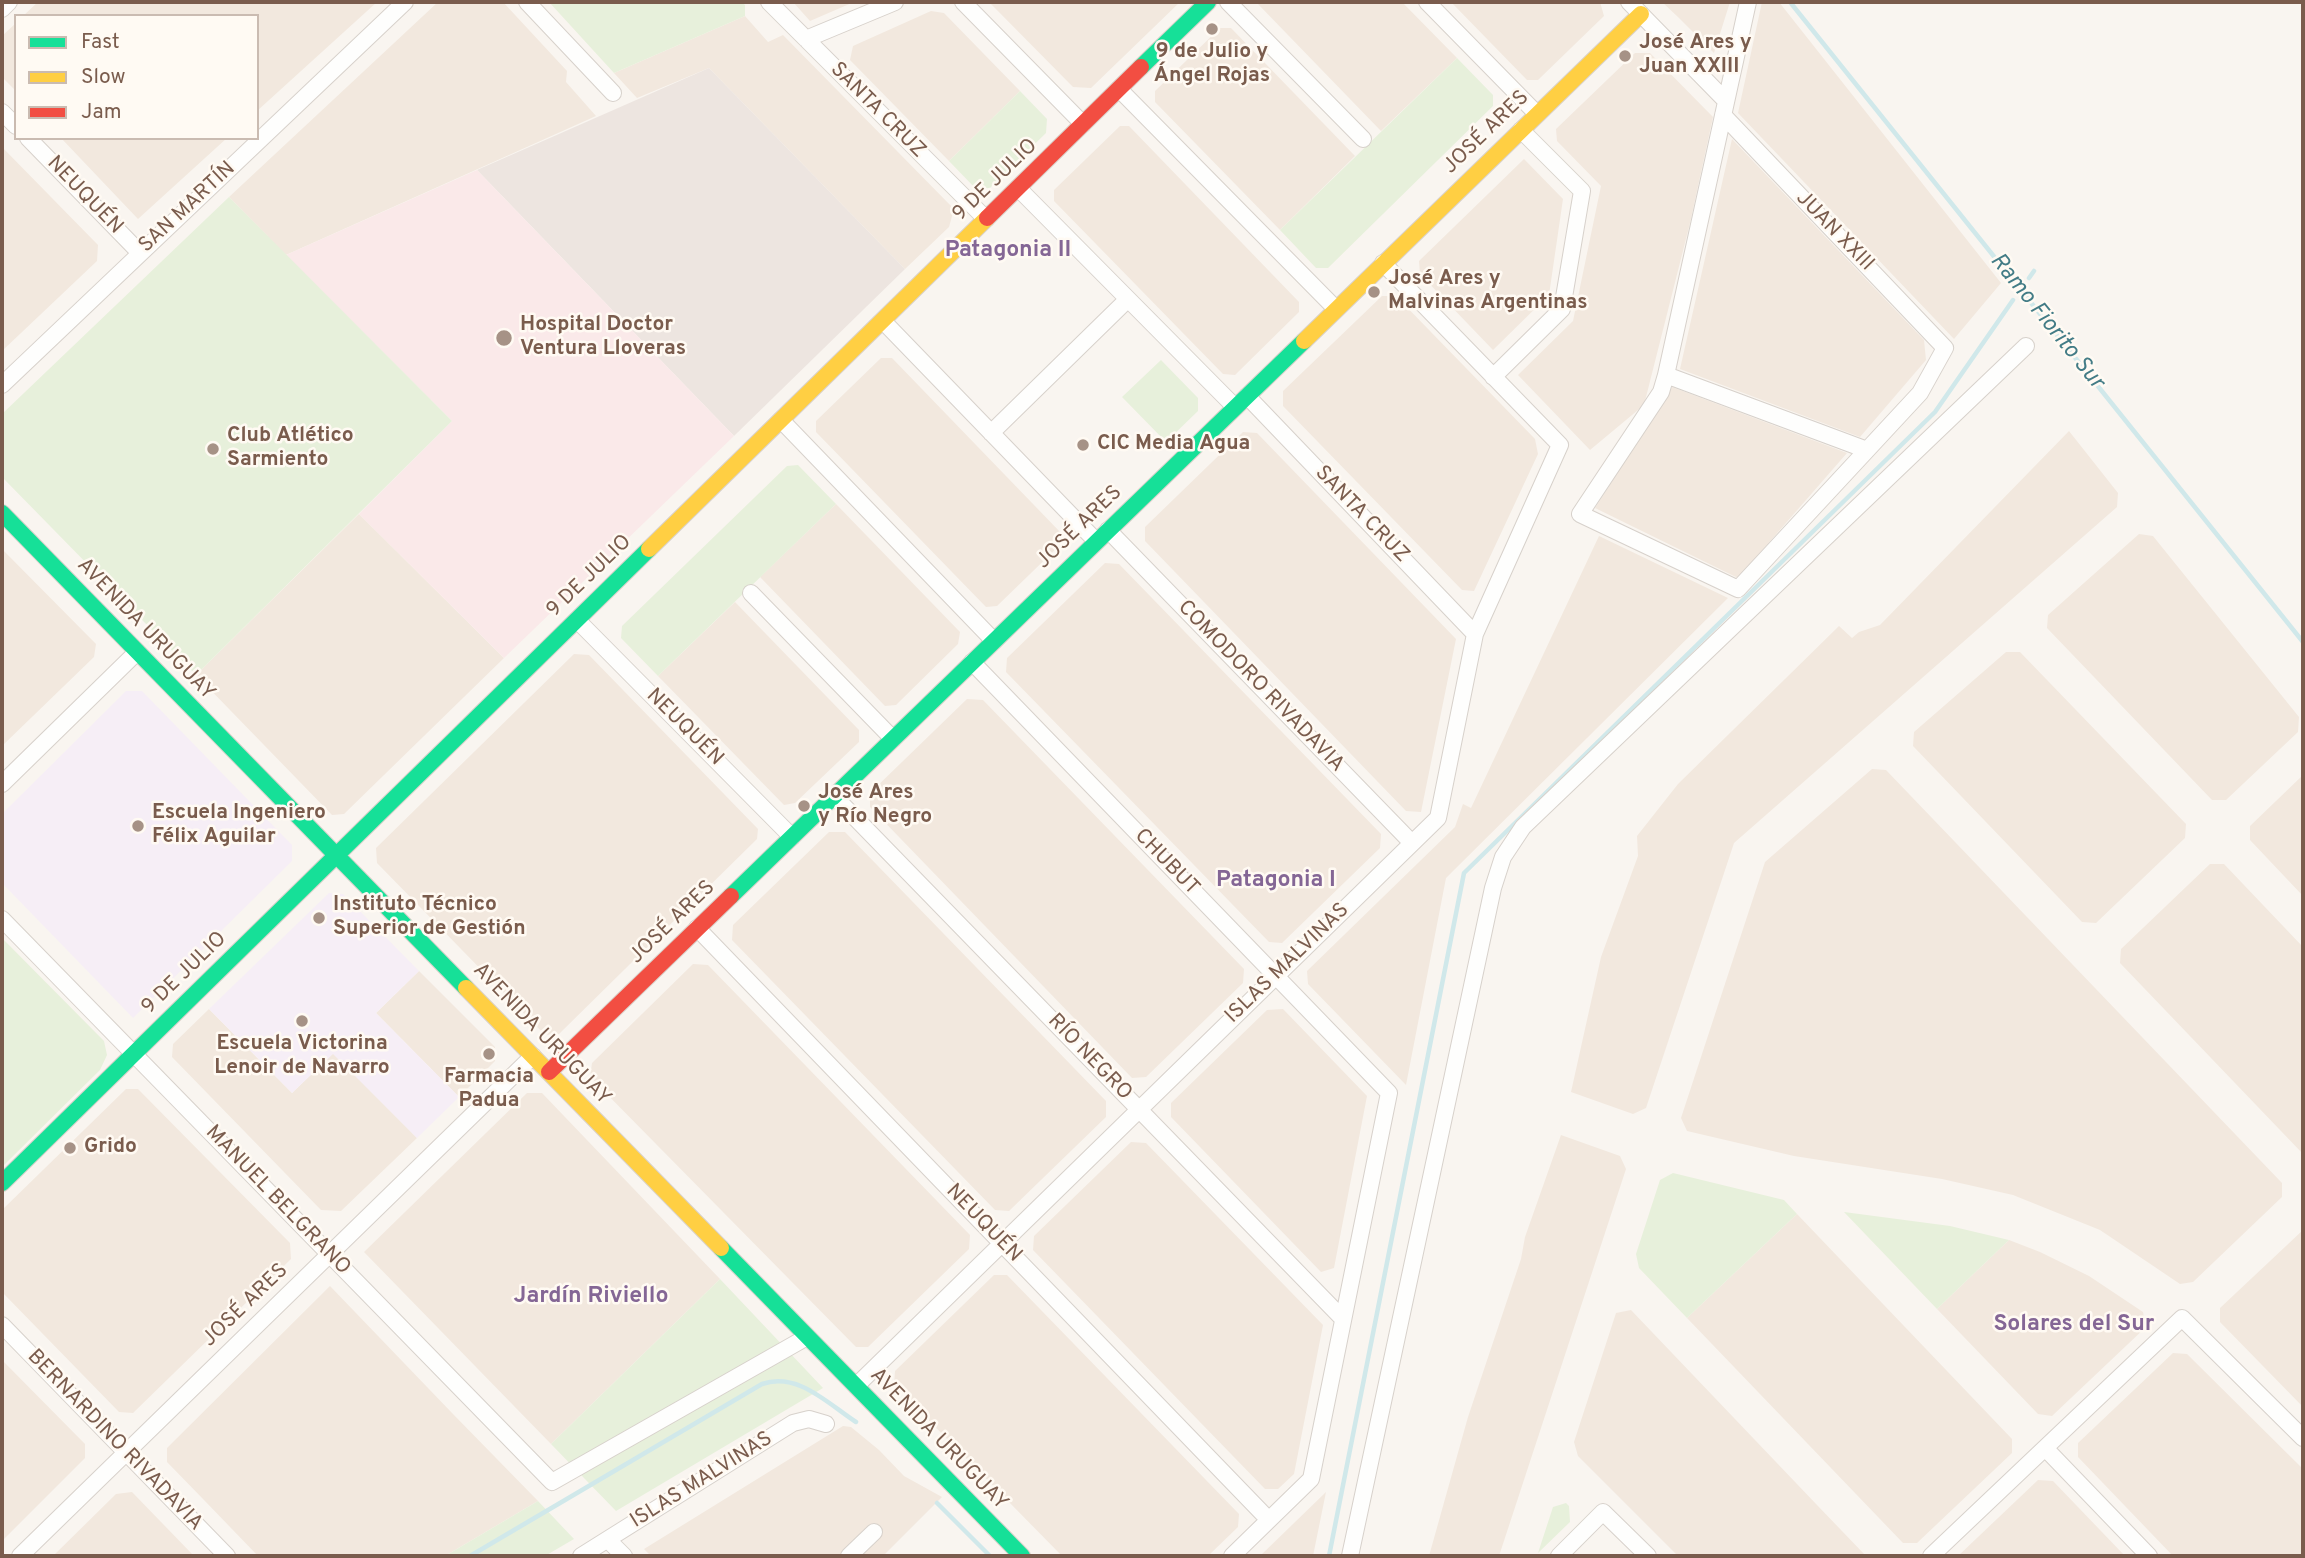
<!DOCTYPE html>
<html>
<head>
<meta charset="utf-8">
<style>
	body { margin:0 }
	#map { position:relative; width:2305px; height:1558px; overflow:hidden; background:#f9f5f0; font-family:Overpass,sans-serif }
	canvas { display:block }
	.frame { position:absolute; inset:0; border:4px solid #7a5c4d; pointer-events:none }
	.legend { position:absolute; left:14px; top:14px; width:245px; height:126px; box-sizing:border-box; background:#fffaf3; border:2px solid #cabbb1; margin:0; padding:9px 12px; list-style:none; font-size:21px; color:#7a5c4d }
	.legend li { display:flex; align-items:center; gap:14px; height:35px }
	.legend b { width:35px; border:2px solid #cabbb1 }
</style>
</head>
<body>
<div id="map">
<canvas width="2305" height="1558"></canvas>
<div class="frame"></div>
<ul class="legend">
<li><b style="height:9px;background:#16e098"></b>Fast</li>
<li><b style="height:9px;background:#ffcf43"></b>Slow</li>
<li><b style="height:9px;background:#f24e42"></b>Jam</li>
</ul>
</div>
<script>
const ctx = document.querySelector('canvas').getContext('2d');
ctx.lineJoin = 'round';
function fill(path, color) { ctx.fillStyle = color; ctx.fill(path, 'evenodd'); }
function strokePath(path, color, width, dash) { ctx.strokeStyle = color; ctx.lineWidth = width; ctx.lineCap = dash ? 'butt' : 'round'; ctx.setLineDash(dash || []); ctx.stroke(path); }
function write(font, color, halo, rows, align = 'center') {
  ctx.font = font + ' Overpass,sans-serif'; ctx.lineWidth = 5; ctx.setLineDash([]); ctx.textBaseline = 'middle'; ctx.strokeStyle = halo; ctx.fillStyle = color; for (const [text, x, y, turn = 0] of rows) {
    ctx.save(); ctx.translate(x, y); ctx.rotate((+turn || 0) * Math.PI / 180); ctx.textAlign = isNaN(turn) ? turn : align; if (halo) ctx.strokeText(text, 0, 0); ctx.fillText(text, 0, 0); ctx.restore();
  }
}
const residential = new Path2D(`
	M 38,2 L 377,2 L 257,111 L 257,16 L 23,16 Z
	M 438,2 L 503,2 L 567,71 L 566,82 L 596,116 L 286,255 L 229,197 Z
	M 793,2 L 854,2 L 810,21 Z
	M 989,2 L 1180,2 L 1091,88 L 1073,87 Z
	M 1256,2 L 1402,2 L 1457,58 L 1381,131 Z
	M 1451,2 L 1600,2 L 1604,16 L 1538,80 L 1527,80 Z
	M 1662,2 L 1730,2 L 1714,53 L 1678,17 Z
	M 1762,2 L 1779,2 L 2001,283 L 1954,339 L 1738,113 Z
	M 931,11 L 944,13 L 1020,91 L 949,161 L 850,60 L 853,46 Z
	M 745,16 L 768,42 L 783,35 L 954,209 L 949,227 L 905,269 L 709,68 L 637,98 L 614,73 Z
	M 16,23 L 16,91 L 2,77 L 2,36 Z
	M 1220,28 L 1231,28 L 1355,156 L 1280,230 L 1155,102 L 1155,91 Z
	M 1635,53 L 1650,53 L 1713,117 L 1690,223 L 1644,405 L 1590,450 L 1518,375 L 1573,321 L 1601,186 L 1557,141 L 1556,129 Z
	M 1120,126 L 1129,126 L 1299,302 L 1299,312 L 1235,375 L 1223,374 L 1054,201 L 1054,190 Z
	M 61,138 L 227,138 L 138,219 Z
	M 1732,139 L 1924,340 L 1926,360 L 1860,437 L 1680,369 Z
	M 2,147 L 98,245 L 97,261 L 2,351 Z
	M 1524,159 L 1563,199 L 1549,295 L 1493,350 L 1420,274 L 1419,261 Z
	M 1382,296 L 1396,296 L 1535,439 L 1538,454 L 1474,591 L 1462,590 L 1283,406 L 1283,391 Z
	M 881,358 L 892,358 L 1062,534 L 1062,543 L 997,606 L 986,607 L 816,432 L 816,421 Z
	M 1672,387 L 1847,453 L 1738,578 L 1595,508 Z
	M 2069,431 L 2118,493 L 2117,507 L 1734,843 L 1646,1108 L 1633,1114 L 1571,1092 L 1601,957 L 1638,856 L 1637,836 L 1678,784 L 1839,626 L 1852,638 L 1859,632 L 1880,625 Z
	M 1243,432 L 1257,433 L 1456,639 L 1421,812 L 1406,811 L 1145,541 L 1145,527 Z
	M 836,504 L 960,632 L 958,644 L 896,705 L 885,706 L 760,577 Z
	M 359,514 L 504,658 L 344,814 L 332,815 L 196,675 Z
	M 2139,534 L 2153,536 L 2299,717 L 2298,732 L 2226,800 L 2212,800 L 2047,628 L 2048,615 Z
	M 1599,536 L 1728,598 L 1446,878 L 1406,1085 L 1308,984 L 1307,971 L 1455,827 L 1463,804 L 1471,808 Z
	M 2,549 L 96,644 L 94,657 L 2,746 Z
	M 1105,563 L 1119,564 L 1381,834 L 1380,848 L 1282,943 L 1269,942 L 1006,672 L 1007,658 Z
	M 735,602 L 859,730 L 859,742 L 795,803 L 784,805 L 658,676 Z
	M 2006,652 L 2020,652 L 2186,824 L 2185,838 L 2096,923 L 2082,922 L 1913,746 L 1914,732 Z
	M 574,654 L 589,655 L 758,829 L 757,839 L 559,1034 L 545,1035 L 377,863 L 376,848 Z
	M 967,699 L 983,700 L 1244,969 L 1243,983 L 1146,1077 L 1132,1078 L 870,807 L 870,793 Z
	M 1872,769 L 1886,770 L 2282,1183 L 2282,1197 L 2193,1282 L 2180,1284 L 2100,1230 L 2013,1195 L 1942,1179 L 1794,1156 L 1687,1131 L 1681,1118 L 1765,862 Z
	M 2303,775 L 2303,896 L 2250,840 L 2250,826 Z
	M 829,832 L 845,832 L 1106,1101 L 1106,1117 L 1009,1211 L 995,1210 L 732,940 L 733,925 Z
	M 2210,864 L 2224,864 L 2303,947 L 2303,1154 L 2120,963 L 2121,949 Z
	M 693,964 L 708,965 L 970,1235 L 969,1249 L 868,1347 L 856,1347 L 590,1077 L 592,1063 Z
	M 419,971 L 495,1047 L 495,1061 L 459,1097 L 376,1013 Z
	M 209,1009 L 292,1093 L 333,1053 L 417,1138 L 341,1211 L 321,1210 L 172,1057 L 173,1044 Z
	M 1283,1009 L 1367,1096 L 1334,1268 L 1321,1272 L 1171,1117 L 1171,1103 L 1267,1010 Z
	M 126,1089 L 138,1089 L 290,1243 L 291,1259 L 133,1413 L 119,1412 L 2,1292 L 2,1210 Z
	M 527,1093 L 542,1093 L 720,1279 L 551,1444 L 364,1252 Z
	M 1561,1135 L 1620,1156 L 1626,1169 L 1499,1556 L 1429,1556 L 1468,1417 L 1521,1259 L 1525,1237 Z
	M 1131,1142 L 1146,1143 L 1323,1325 L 1294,1474 L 1278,1489 L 1265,1489 L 1033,1250 L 1034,1236 Z
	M 1797,1214 L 2012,1439 L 2012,1453 L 1917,1543 L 1903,1543 L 1687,1318 Z
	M 2303,1230 L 2303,1407 L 2220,1322 L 2220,1308 Z
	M 2009,1240 L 2040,1252 L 2089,1276 L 2143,1312 L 2146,1327 L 2052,1416 L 2038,1414 L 1937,1309 Z
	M 994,1275 L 1007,1275 L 1239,1514 L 1238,1527 L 1208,1556 L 1062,1556 L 894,1385 L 895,1371 Z
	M 330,1286 L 453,1414 L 538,1501 L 445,1556 L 258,1556 L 203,1499 L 167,1462 L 167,1448 Z
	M 1631,1310 L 1817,1505 L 1866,1556 L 1678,1556 L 1578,1456 L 1574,1442 L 1616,1313 Z
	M 2173,1353 L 2187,1354 L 2303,1469 L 2303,1556 L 2173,1556 L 2078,1457 L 2078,1443 Z
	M 2,1360 L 85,1444 L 85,1458 L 2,1541 Z
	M 843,1426 L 851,1427 L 879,1450 L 904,1476 L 942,1497 L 883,1556 L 651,1556 L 644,1549 Z
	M 2038,1480 L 2053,1481 L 2125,1556 L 1958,1556 Z
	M 132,1492 L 194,1556 L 53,1556 L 116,1494 Z
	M 1326,1492 L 1313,1556 L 1260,1556 Z`);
const industrial = new Path2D(`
	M 709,68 L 905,269 L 734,436 L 477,170 Z`);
const education = new Path2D(`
	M 126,691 L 142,691 L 292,845 L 292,861 L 133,1018 L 2,883 L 2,814 Z
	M 329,893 L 343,894 L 419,971 L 376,1013 L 459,1097 L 417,1138 L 333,1054 L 292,1093 L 209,1009 Z`);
const medical = new Path2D(`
	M 477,170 L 734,436 L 504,658 L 359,514 L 452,421 L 286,255 Z`);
const green = new Path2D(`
	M 549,2 L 742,2 L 745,5 L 745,16 L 614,73 Z
	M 1457,58 L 1493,95 L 1493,106 L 1328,268 L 1316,268 L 1280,230 Z
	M 1020,91 L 1047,119 L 1046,133 L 990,188 L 975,188 L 949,161 Z
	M 229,197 L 452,421 L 196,675 L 2,477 L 2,414 Z
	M 1161,360 L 1198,398 L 1198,411 L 1166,442 L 1122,397 Z
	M 798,465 L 836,504 L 658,676 L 621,638 L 622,626 L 787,466 Z
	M 2,938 L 104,1041 L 107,1055 L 100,1070 L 2,1167 Z
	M 1673,1173 L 1784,1200 L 1797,1214 L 1687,1318 L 1639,1268 L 1636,1254 L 1660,1180 Z
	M 1844,1212 L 1950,1226 L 2009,1240 L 1937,1309 Z
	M 720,1279 L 823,1388 L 616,1511 L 551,1444 Z
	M 538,1501 L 574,1539 L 545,1556 L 445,1556 Z
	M 1566,1503 L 1569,1506 L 1570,1522 L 1538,1553 L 1553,1507 Z`);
const stream = new Path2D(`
	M 1790,2 L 2303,642
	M 2029,278 L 2034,271
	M 937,1503 L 990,1556
	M 470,1556 L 762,1384 C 798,1372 827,1403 856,1422
	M 1329,1556 L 1464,873 L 1935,412 L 2013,300`);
const street = new Path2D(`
	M 527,2 L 613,93
	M 769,2 L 986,219
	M 963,2 L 1083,124
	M 1228,2 L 1363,139
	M 1427,2 L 1537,114
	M 1629,2 L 1726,101
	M 2,9 L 9,2
	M 806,39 L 895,2
	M 1119,89 L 1336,309
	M 2,112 L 16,126
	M 1723,115 L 1945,348 L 1920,393 L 1738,589 L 1580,514 L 1661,392 L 1666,375 L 1748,2
	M 28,138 L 140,253
	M 1018,188 L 1235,407
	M 883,321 L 1096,541
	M 1666,375 L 1867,450
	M 1493,377 L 1562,309 L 1582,191 L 1521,130
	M 2,385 L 405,2
	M 1247,396 L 1475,634
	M 781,420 L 994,641
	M 991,433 L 1128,299
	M 1108,530 L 1412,843
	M 751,593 L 893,739
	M 577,620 L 792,837
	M 972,662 L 1389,1093 L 1311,1479 L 1232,1556
	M 2,784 L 137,652
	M 834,796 L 1343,1319
	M 2,919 L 552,1482 L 807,1337
	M 697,928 L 1269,1520
	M 2,1325 L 227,1556
	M 856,1386 L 1438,818 L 1475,634 L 1560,445 L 1383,263
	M 2045,1448 L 2149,1556
	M 608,1540 L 624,1556
	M 20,1556 L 533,1056
	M 581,1556 L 793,1423 L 809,1419 L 826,1424
	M 849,1556 L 874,1532
	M 1350,1556 L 1493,888 L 1503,857 L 1523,827 L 2026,346
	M 1559,1556 L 1603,1512 L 1648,1556
	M 1931,1556 L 2182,1318 L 2303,1438`);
const fast = new Path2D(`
	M 1141,67 L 1208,2
	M 2,513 L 466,988
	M 731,896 L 1304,341
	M 2,1183 L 649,549
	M 721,1248 L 1022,1556`);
const slow = new Path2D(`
	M 1304,341 L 1641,14
	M 649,549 L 987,218
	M 466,988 L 721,1248`);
const jam = new Path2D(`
	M 987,218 L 1141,67
	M 549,1072 L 731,896`);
const markers = [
	[1212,29,7,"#a69286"],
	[1625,56,7,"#a69286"],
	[1374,292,7,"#a69286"],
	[504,338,9,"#a69286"],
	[1083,445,7,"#a69286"],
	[213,449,7,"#a69286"],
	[804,806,7,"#a69286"],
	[138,826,7,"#a69286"],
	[319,918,7,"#a69286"],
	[302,1021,7,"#a69286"],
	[489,1054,7,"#a69286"],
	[70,1148,7,"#a69286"]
];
const poiNames = [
	["José Ares y",1639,44],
	["Juan XXIII",1639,68],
	["9 de Julio y",1212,53,"center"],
	["Ángel Rojas",1212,77,"center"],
	["José Ares y",1388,280],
	["Malvinas Argentinas",1388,304],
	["Hospital Doctor",520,326],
	["Ventura Lloveras",520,350],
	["Club Atlético",227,437],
	["Sarmiento",227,461],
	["CIC Media Agua",1097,445],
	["José Ares",818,794],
	["y Río Negro",818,818],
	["Escuela Ingeniero",152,814],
	["Félix Aguilar",152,838],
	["Instituto Técnico",333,906],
	["Superior de Gestión",333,930],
	["Escuela Victorina",302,1045,"center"],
	["Lenoir de Navarro",302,1069,"center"],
	["Farmacia",489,1078,"center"],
	["Padua",489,1102,"center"],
	["Grido",84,1148]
];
const streetNames = [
	["SANTA CRUZ",877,111,45],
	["JOSÉ ARES",1487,133,-44],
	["9 DE JULIO",996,181,-44],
	["NEUQUÉN",84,196,46],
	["SAN MARTÍN",188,208,-43],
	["JUAN XXIII",1834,232,46],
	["SANTA CRUZ",1361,515,46],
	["JOSÉ ARES",1080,528,-44],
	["9 DE JULIO",590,577,-44],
	["AVENIDA URUGUAY",145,630,46],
	["COMODORO RIVADAVIA",1260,687,46],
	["NEUQUÉN",684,728,45],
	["CHUBUT",1166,863,46],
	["JOSÉ ARES",673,923,-44],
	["ISLAS MALVINAS",1288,964,-44],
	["9 DE JULIO",185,974,-44],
	["AVENIDA URUGUAY",541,1035,46],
	["RÍO NEGRO",1089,1058,46],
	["MANUEL BELGRANO",277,1201,46],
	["NEUQUÉN",983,1224,46],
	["JOSÉ ARES",246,1306,-44],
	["AVENIDA URUGUAY",938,1440,46],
	["BERNARDINO RIVADAVIA",114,1441,46],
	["ISLAS MALVINAS",702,1481,-32]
];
const neighbourhoodNames = [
	["Patagonia II",1008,251],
	["Patagonia I",1276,881],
	["Jardín Riviello",591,1297],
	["Solares del Sur",2074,1325]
];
const waterNames = [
	["Ramo Fiorito Sur",2046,322,51]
];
fill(residential, '#f2e8de');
fill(industrial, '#ede5e0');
fill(education, '#f6eef6');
fill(medical, '#fae9e9');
fill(green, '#e7f0db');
strokePath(stream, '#d0e8ea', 4.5);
strokePath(street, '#d7d1cb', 18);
strokePath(fast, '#d9d2cb', 18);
strokePath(slow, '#d9d2cb', 18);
strokePath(jam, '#d9d2cb', 18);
strokePath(street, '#fefefd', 16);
strokePath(fast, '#16e098', 16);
strokePath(slow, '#ffcf43', 16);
strokePath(jam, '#f24e42', 16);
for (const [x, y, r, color] of markers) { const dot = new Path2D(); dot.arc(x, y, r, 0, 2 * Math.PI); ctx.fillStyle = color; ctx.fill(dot); strokePath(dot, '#fffaf3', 2.5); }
write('bold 21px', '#7a5c4d', '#fffaf3', poiNames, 'left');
write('21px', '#7a5c4d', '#fffaf3', streetNames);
write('bold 23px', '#846695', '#fffaf3', neighbourhoodNames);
write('italic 23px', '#437c86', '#fffaf3', waterNames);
</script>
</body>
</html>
